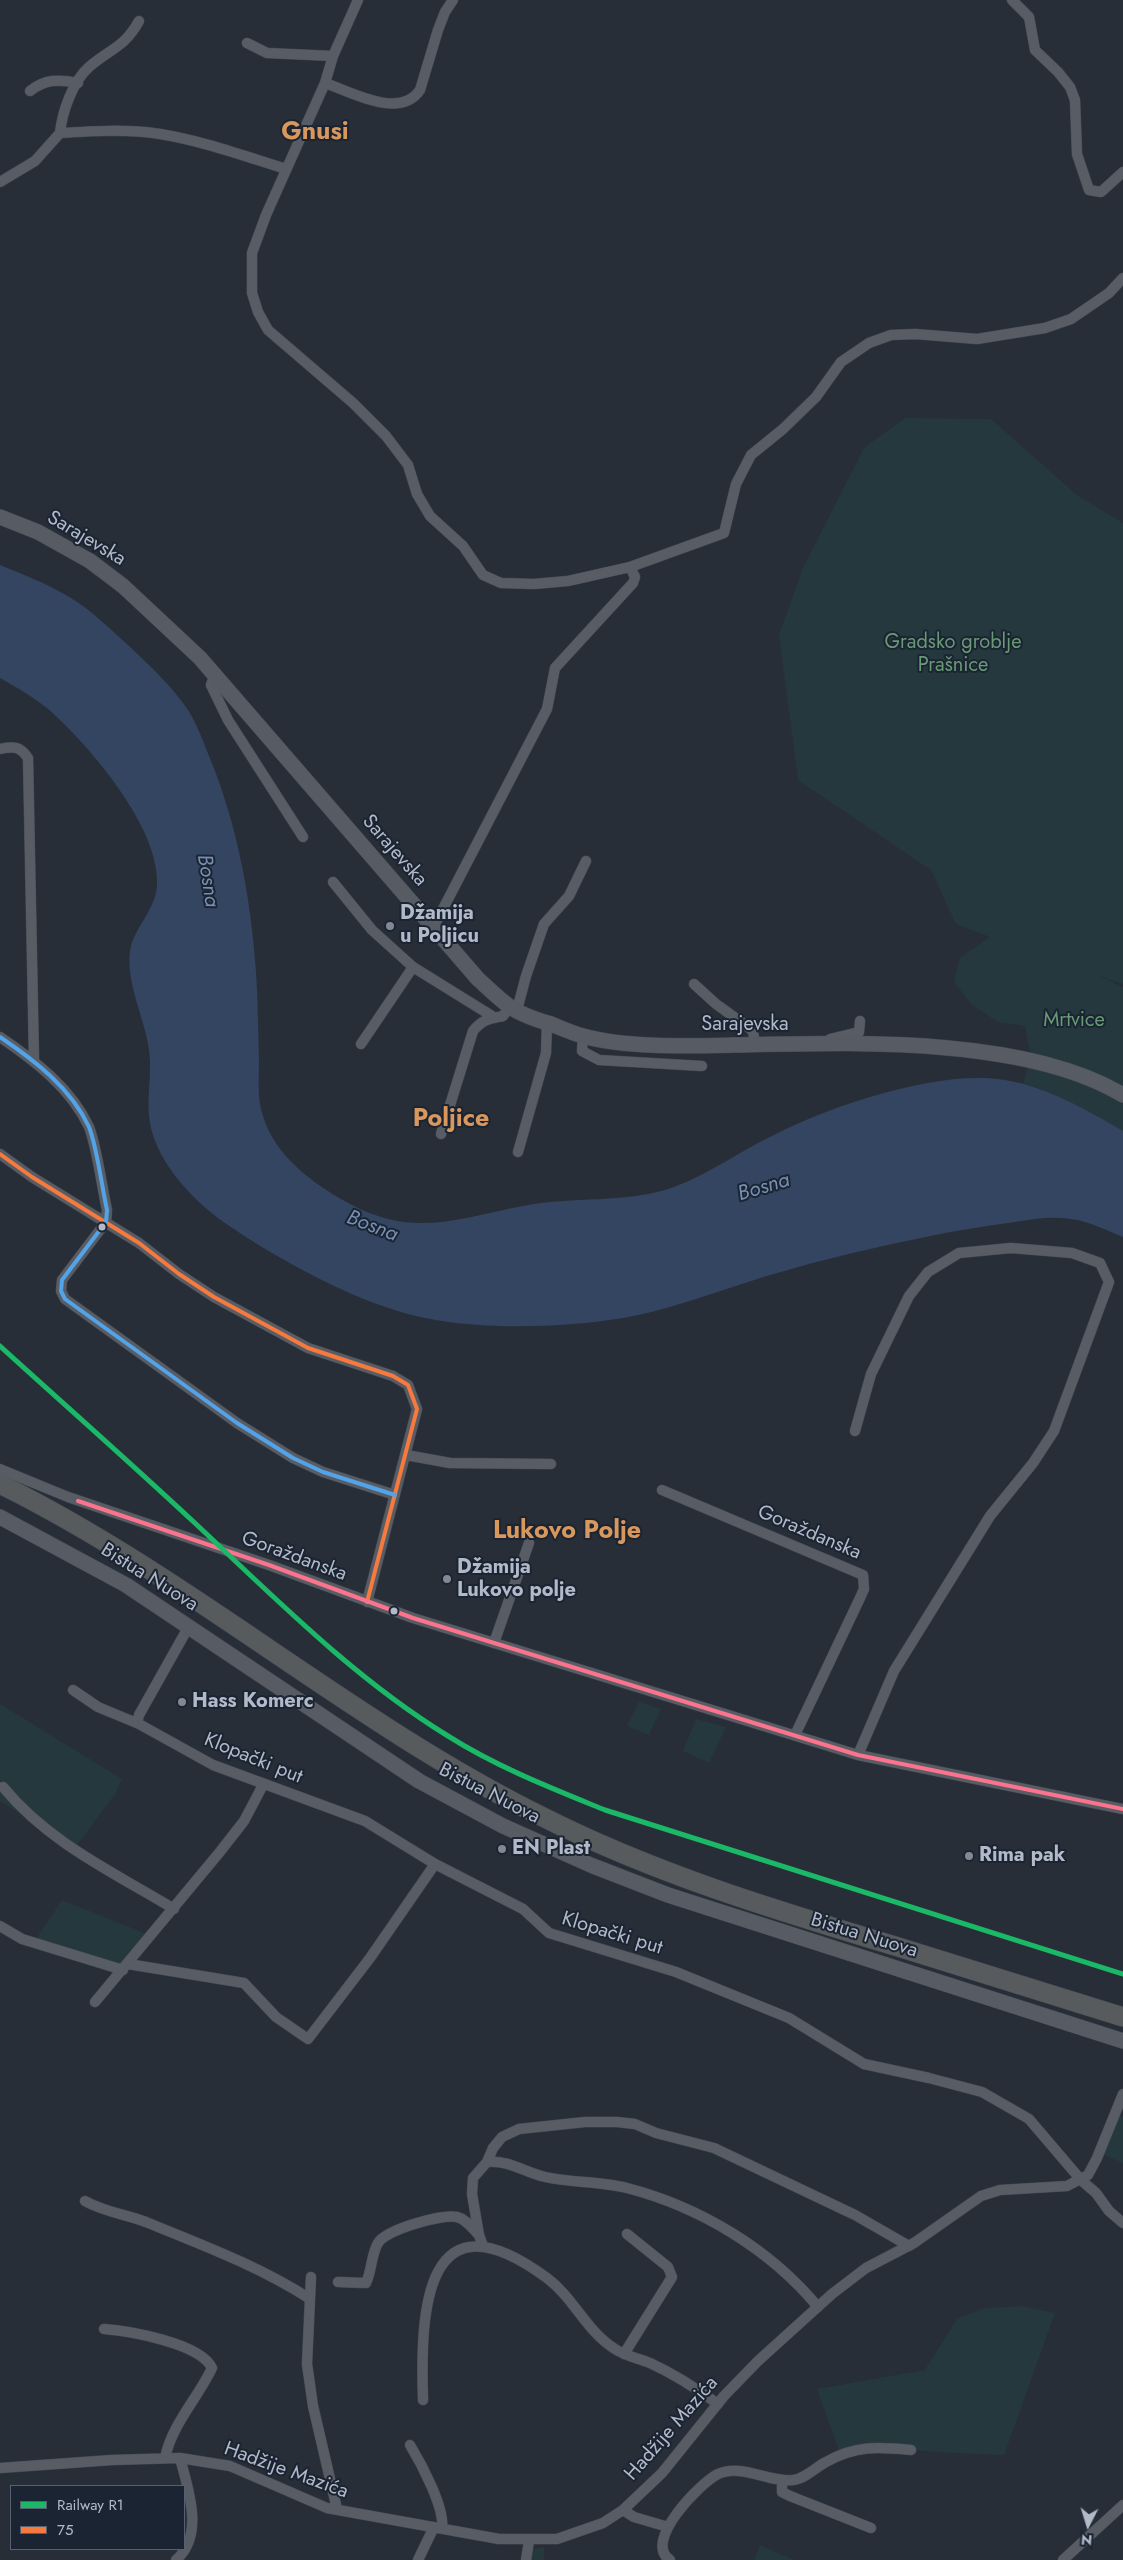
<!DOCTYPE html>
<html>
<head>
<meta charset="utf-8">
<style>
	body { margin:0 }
	#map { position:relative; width:1123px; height:2560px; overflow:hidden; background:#282e37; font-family:Jost,sans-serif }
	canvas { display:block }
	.legend { position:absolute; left:10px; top:2485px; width:175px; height:65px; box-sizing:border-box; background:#1b2432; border:1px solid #57606e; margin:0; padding:6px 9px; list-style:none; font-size:15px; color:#b2bac9 }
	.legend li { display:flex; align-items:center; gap:10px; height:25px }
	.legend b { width:25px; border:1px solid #57606e }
	.north { position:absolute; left:1063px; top:2500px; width:50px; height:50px; -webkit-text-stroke:4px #1b2432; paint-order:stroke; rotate:185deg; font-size:14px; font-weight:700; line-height:20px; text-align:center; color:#b2bac9 }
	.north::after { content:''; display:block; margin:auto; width:18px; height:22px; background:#b2bac9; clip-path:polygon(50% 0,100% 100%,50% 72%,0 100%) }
</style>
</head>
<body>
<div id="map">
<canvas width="1123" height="2560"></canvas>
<ul class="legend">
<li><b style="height:6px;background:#1ab867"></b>Railway R1</li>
<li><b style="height:6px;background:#f6793e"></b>75</li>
</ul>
<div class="north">N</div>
</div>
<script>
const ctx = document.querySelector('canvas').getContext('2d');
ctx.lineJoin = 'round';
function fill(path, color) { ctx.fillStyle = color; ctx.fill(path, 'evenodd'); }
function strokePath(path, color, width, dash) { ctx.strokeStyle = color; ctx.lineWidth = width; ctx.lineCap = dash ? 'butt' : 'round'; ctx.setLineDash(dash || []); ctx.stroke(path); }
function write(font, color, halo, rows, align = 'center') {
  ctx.font = font + ' Jost,sans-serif'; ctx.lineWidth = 4; ctx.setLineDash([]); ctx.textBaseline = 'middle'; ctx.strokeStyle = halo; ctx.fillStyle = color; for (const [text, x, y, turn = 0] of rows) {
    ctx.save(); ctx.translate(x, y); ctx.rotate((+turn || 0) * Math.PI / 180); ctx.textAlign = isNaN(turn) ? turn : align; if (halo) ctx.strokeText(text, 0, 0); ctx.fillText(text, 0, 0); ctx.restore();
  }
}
const green = new Path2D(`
	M 905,418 L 991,419 L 1077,495 L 1123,523 L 1123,984 L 1097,975 L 1123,987 L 1123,1131 L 1066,1101 L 1023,1084 L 1031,1056 L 1025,1026 L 998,1022 L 972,1005 L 954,982 L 960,958 L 990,937 L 956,924 L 931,870 L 798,780 L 779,635 L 803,568 L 864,448 Z
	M 639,1702 L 661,1709 L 649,1735 L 627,1726 Z
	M 0,1704 L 122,1779 L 115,1794 L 74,1849 L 0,1801 Z
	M 696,1719 L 726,1727 L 709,1763 L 683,1751 Z
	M 62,1900 L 149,1935 L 130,1960 L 117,1965 L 36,1939 Z
	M 1118,2114 L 1123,2117 L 1123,2163 L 1104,2155 Z
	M 1021,2306 L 1055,2313 L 1004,2455 L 935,2452 L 863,2444 L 840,2453 L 817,2389 L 925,2370 L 957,2319 L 985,2308 Z
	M 760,2545 L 794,2560 L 754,2560 Z
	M 544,2547 L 544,2560 L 527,2560 L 529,2550 Z`);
const water = new Path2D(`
	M 0,565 C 22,574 45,583 66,595 C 88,607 109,628 128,645 C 149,665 172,686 188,710 C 198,726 204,744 211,761 C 238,828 251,900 256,972 C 258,1002 258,1031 259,1060 C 259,1079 257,1099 263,1116 C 275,1157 316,1186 352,1205 C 415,1238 459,1218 523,1206 C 572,1196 627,1204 674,1187 C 709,1174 740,1151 774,1135 C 832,1105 940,1069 1005,1080 C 1047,1087 1087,1110 1123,1131 L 1123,1237 C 1106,1230 1088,1221 1071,1219 C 1052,1216 1034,1219 1015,1222 C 984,1226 953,1231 921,1238 C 862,1250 803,1264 745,1283 C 704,1296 664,1311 623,1318 C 563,1328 484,1330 425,1318 C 360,1305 279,1260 225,1223 C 192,1200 152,1158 149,1115 C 147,1092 153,1068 148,1044 C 143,1015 126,982 130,951 C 134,927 155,911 157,886 C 161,828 88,744 47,708 C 33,697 16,687 0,678 Z`);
const street = new Path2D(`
	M 358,0 L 333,56 L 325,83 C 351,92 400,120 420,90 L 438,30 L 445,12 L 453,0
	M 1012,0 L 1029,17 L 1035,50 L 1058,72 L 1070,87 L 1075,100 L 1077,154 L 1089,190 L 1101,192 L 1123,172
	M 247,43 L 267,53 L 333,56
	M 325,83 L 266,215 L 252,253 L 252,293 L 258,312 L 268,330 L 353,403 L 386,436 L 408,465 L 417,494 L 430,516 L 463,546 L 483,575 L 501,583 L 534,584 L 568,581 L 630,567 L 635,577 L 633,583 L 555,668 L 547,709 L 433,928
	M 30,91 C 45,79 59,79 78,83
	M 60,133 C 62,112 73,81 89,67 C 111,48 124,48 139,21
	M 0,182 L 35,161 L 60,133 C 93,131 127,129 160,134 C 203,141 244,156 286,169
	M 630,567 L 724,533 L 736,484 L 751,455 L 783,429 L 816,397 L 841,362 L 869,343 L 891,335 L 915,334 L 977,339 L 1045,328 L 1071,319 L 1109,293 L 1123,278
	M 215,674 L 211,685 L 228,720 L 303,837
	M 0,749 C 13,746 20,746 28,758 L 34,1060
	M 333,882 L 372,930 L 413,967 L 492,1016
	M 694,984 L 716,1004 L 748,1027 L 753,1031 L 755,1045
	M 517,1010 L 526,976 L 544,924 L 569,896 L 586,861
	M 583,1036 L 582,1051 L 599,1060 L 702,1066
	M 0,1037 C 34,1060 71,1088 89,1127 C 97,1147 102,1188 107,1210 L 106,1222 L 62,1280 L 61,1291 L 65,1299 L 237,1423 L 293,1458 L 323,1472 L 395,1495
	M 830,1039 L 859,1032 L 860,1021
	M 361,1044 L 413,967
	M 441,1134 L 473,1031 C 483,1019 489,1019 503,1016 L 510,1007
	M 518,1152 L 546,1053 L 547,1023
	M 0,1154 L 32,1177 L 139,1243 L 179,1274 L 214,1297 L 308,1348 L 393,1376 L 408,1385 L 417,1409 L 367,1602
	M 855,1431 L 871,1374 L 909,1296 L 928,1272 L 959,1253 L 1011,1248 L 1072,1253 L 1100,1263 L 1109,1282 L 1054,1431 L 1033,1463 L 990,1516 L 894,1671 L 858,1755
	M 406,1455 L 450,1463 L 551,1464
	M 0,1469 L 68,1497 L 269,1565 L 413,1618 L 858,1755 L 1123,1809
	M 662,1490 L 863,1575 L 864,1589 L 860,1598 L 795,1735
	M 494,1643 L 529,1543
	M 73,1690 L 98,1707 L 139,1724 L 213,1765 L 365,1821 L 435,1864 L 523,1909 L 549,1933 L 676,1972 L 789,2018 L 864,2064 L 929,2078 L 982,2092 L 1029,2119 L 1081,2180 L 1096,2193 L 1109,2211 L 1123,2223
	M 137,1723 L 139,1715 L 189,1626
	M 3,1787 C 49,1843 113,1872 174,1909
	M 0,1926 L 22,1939 L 123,1970
	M 128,1964 L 244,1983 L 276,2017 L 308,2039 L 370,1958 L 435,1864
	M 95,2002 L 219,1853 L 244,1821 L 263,1785
	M 487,2162 C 509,2160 524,2172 545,2177 C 572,2183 601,2181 627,2188 C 700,2207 770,2249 818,2307
	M 85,2201 C 104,2212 125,2214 146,2222 C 202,2245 259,2266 310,2299
	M 483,2246 L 479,2235 L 472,2194 L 473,2178 L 487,2162 L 493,2148 L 502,2137 L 519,2129 L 585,2122 L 617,2122 L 635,2124 L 656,2133 L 714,2148 L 855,2215 L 909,2246
	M 311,2277 L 307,2364 L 313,2406 L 337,2509
	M 338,2282 L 366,2283 C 372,2270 371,2255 378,2243 C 387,2229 442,2214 457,2217 C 466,2219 472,2228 478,2234
	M 104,2329 C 129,2331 200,2343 212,2368 C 198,2398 172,2424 165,2458
	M 624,2354 L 672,2277 L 668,2267 L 627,2234
	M 423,2400 C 420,2310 425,2188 547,2278 C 574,2298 586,2331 615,2349 C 625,2356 638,2358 650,2363 C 674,2374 696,2388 718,2404
	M 410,2445 C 421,2463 445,2508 442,2528
	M 0,2468 L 112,2460 L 180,2458 L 230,2466 L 327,2508 L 499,2539 L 557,2539 L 603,2523 L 623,2510 L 662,2473 L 724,2396 L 758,2361 L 832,2294 L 866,2268 L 914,2243 L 981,2196 L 1000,2190 L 1067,2186 L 1088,2175 L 1097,2158 L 1123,2094
	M 782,2481 L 782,2492 L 790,2496 L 871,2528
	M 623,2510 L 634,2517 L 668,2527
	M 176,2560 C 205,2535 188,2489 180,2458
	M 418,2560 L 434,2527
	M 526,2560 L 529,2541
	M 670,2560 C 642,2542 700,2483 718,2474 C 741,2463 770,2483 793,2480 C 805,2479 816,2467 826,2462 C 856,2445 878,2447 911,2450
	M 1063,2560 L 1123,2505`);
const secondary = new Path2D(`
	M 0,517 L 38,532 L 90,561 L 123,586 L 200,658 L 478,979 C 488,988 498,998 509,1006 C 521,1015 537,1020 551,1024 C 561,1028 572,1033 583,1036 C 626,1048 688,1046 734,1045 C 848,1043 1023,1035 1123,1095
	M 0,1517 L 126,1585 L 419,1781 L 503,1826 L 593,1866 L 668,1895 L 1123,2041`);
const highway = new Path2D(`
	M 0,1484 C 190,1578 351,1722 541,1816 C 653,1873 775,1910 895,1946 C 971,1969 1047,1993 1123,2017`);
const bus1 = new Path2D(`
	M 0,1154 L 32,1177 L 139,1243 L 179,1274 L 214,1297 L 308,1348 L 393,1376 L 408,1385 L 417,1409 L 367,1602`);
const bus2 = new Path2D(`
	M 0,1037 C 34,1060 71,1088 89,1127 C 97,1147 102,1188 107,1210 L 106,1222 L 62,1280 L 61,1291 L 65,1299 L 237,1423 L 293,1458 L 323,1472 L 395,1495`);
const bus3 = new Path2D(`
	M 78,1501 L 269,1565 L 413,1618 L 858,1755 L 1123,1809`);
const rail1 = new Path2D(`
	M 0,1346 C 66,1406 132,1464 197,1525 C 276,1599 355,1679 448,1736 C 497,1767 551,1788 605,1810 L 1123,1974`);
const markers = [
	[390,926,5,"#828996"],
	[102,1227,4.5,"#b2bac9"],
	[447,1579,5,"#828996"],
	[394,1611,4.5,"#b2bac9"],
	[182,1702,5,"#828996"],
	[502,1849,5,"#828996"],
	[969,1856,5,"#828996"]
];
const streetNames = [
	["Sarajevska",86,539,31],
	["Sarajevska",394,851,49],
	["Sarajevska",745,1025],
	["Goraždanska",809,1533,23],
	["Goraždanska",294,1557,20],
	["Bistua Nuova",149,1578,32],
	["Klopački put",253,1759,22],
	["Bistua Nuova",489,1794,27],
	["Klopački put",612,1934,17],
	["Bistua Nuova",864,1936,17],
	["Hadžije Mazića",672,2429,-49],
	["Hadžije Mazića",286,2471,20]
];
const parkNames = [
	["Gradsko groblje",953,643],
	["Prašnice",953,666],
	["Mrtvice",1074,1021]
];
const poiNames = [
	["Džamija",400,914],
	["u Poljicu",400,937],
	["Džamija",457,1568],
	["Lukovo polje",457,1591],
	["Hass Komerc",192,1702],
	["EN Plast",512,1849],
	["Rima pak",979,1856]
];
const waterNames = [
	["Bosna",207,881,81],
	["Bosna",764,1188,-17],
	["Bosna",372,1227,21]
];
const districtNames = [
	["Gnusi",315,133],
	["Poljice",451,1120],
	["Lukovo Polje",567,1532]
];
fill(green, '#25383d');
fill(water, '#344561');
strokePath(street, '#444950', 11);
strokePath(secondary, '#444950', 16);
strokePath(highway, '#454a53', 20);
strokePath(street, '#585d65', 10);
strokePath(secondary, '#575b63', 15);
strokePath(highway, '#585b5e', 19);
strokePath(bus1, '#f6793e', 4);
strokePath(bus2, '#53a3e8', 4);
strokePath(bus3, '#fc738d', 4);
strokePath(rail1, '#1ab867', 5);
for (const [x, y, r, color] of markers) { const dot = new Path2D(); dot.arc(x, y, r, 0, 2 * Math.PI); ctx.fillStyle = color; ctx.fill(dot); strokePath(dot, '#1b2432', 2); }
write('20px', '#b2bac9', '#1b2432', streetNames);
write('20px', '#689a75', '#1b2432', parkNames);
write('bold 20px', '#b2bac9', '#1b2432', poiNames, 'left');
write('italic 21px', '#788eb2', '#1b2432', waterNames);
write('bold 25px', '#d8975d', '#1b2432', districtNames);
</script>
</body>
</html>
